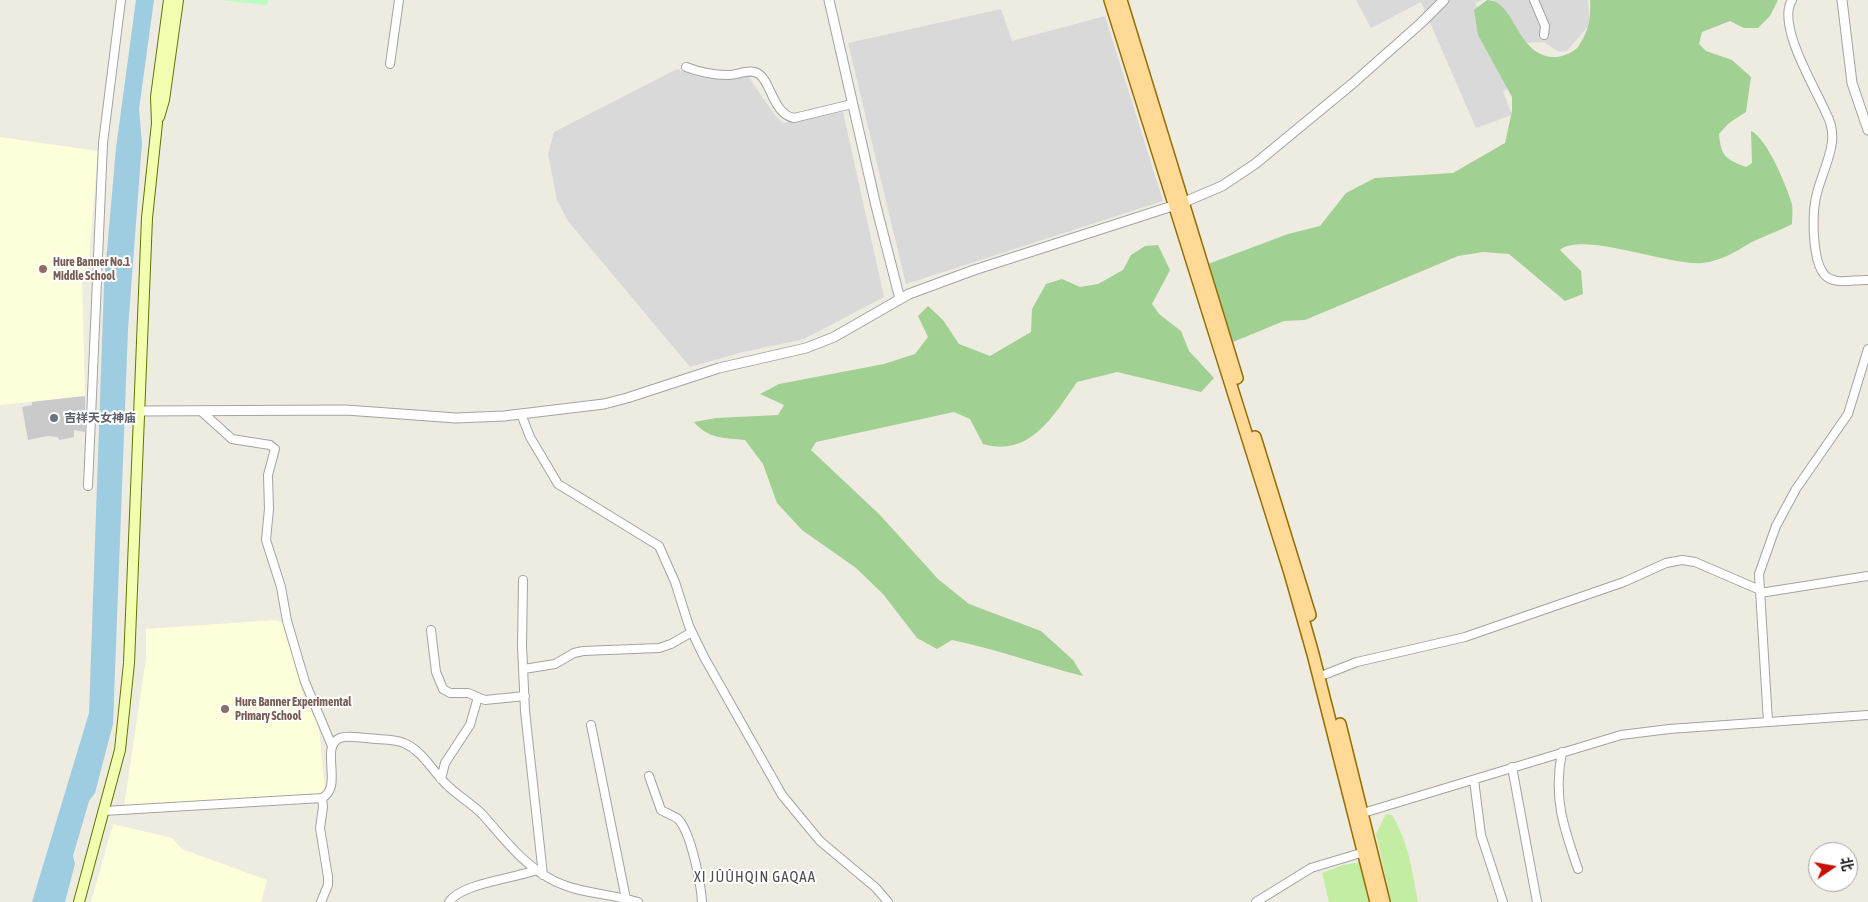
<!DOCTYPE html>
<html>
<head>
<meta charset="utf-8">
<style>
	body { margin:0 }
	#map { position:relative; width:1868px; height:902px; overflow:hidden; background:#eeebe1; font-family:"Asap Condensed","Noto Sans SC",sans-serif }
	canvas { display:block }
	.north { position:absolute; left:1808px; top:842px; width:50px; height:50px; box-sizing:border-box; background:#fff; border:1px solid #a4a4a4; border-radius:50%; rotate:78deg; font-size:14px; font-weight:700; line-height:20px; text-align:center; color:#1c1c1c }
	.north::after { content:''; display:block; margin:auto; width:18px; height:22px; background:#c80f00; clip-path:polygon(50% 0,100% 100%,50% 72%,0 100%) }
</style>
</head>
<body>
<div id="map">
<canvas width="1868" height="902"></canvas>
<div class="north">北</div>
</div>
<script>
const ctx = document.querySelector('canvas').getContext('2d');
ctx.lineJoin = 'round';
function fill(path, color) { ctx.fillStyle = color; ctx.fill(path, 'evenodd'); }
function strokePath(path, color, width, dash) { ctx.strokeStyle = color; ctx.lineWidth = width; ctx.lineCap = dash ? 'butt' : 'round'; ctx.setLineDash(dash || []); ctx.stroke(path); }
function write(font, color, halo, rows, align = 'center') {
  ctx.font = font + ' "Asap Condensed","Noto Sans SC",sans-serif'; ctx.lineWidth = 4; ctx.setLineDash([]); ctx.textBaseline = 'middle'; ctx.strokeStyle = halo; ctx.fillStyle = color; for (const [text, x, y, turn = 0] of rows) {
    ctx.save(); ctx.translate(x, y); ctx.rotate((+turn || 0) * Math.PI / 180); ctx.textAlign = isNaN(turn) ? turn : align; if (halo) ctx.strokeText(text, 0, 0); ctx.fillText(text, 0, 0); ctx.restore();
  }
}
const residential = new Path2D(`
	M 1356,0 L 1482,0 L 1475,3 L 1500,46 L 1517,85 L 1503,91 L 1512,115 L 1476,128 L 1421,2 L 1371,28 Z
	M 1493,0 L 1588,0 L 1590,24 L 1567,51 L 1559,52 L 1544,42 L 1523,43 L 1509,34 Z
	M 1001,9 L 1012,41 L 1105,16 L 1163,201 L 906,284 L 848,43 Z
	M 677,69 L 699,77 L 712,79 L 748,76 L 774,114 L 783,123 L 843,112 L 884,297 L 804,339 L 739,353 L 690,367 L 568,221 L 557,200 L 548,154 L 554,132 Z`);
const education = new Path2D(`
	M 0,137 L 98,151 L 89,259 L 82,278 L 85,396 L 0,405 Z
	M 275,620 L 284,623 L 304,698 L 318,719 L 325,789 L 321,794 L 124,807 L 146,658 L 146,629 Z
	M 113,824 L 172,838 L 182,849 L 267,880 L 261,902 L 91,902 Z`);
const religious = new Path2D(`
	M 85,396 L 85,432 L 74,430 L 74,437 L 59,440 L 58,437 L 48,436 L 28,440 L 22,407 L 32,405 L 32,402 Z`);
const grass = new Path2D(`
	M 1386,814 L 1392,815 C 1408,840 1413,874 1418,902 L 1391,902 L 1376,834 Z
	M 1361,862 L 1370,902 L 1329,902 L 1322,873 L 1343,865 Z`);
const forest = new Path2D(`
	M 1487,0 C 1516,0 1516,59 1557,57 C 1564,56 1574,52 1578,47 C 1589,30 1591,20 1590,0 L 1778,0 L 1770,16 L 1758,28 L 1744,28 L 1730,21 L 1702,32 L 1699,44 L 1706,51 L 1732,60 L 1751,77 L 1746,112 L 1729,123 L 1719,134 C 1721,157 1726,159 1746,167 L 1752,163 L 1751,131 C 1767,138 1787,187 1792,204 C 1793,210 1792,218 1792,224 C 1779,231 1764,236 1750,243 C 1735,252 1721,261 1702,263 C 1669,266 1583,231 1560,250 L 1581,271 L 1583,294 L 1565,301 L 1509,254 L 1483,252 L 1458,256 L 1305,320 L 1284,321 L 1233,342 L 1208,264 L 1288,234 L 1320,226 L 1346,193 L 1375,178 L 1453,173 L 1505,143 L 1512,111 L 1512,97 L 1478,35 L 1474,10 Z
	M 1158,245 L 1170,270 L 1152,304 L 1159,314 L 1181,331 L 1189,351 L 1214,378 L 1201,392 L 1117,372 L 1077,382 C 1054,415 1030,458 983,444 L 970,419 L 954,412 L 816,442 L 811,450 L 880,515 L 938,579 L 969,604 L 1041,631 L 1073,660 L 1083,676 C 1039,665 997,649 952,640 L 937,649 L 917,638 L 883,594 L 856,568 L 802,530 L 777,503 L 763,464 L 745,440 C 725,438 708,439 694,422 L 716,418 L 778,415 L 784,405 L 760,394 L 779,384 L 884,364 L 915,354 L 928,337 L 918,316 L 928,306 L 943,320 L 959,344 L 990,356 L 1031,332 L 1032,309 L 1046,284 L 1062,279 L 1080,287 L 1098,284 L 1123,270 L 1131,255 L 1145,246 Z`);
const park = new Path2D(`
	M 219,0 L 268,0 L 267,5 Z`);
const water = new Path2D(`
	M 136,0 L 154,0 L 139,109 L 142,143 L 128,329 L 113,724 L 95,793 L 89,801 L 73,856 L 75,864 L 65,902 L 32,902 L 89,713 L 104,285 L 116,148 Z`);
const minor = new Path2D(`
	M 1534,0 L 1545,26 L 1544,35
	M 1792,0 C 1776,25 1816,89 1826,113 C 1831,122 1833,132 1832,142 C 1830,159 1821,177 1817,193 C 1812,211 1811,265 1827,277 C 1838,285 1855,279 1868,280
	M 390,64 L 399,0
	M 686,67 C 699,72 714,75 728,75 C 738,75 750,68 759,74 C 771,82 773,114 794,118 L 852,104
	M 201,411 L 232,439 L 270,445 L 275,449 L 268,475 L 269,509 L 266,540 L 281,587 L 287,621 L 305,682 L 332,746
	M 521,414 L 530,437 L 558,484 L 659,546 L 675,582 L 689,626 L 704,657 L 782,795 L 820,841 L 876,888 L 888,902
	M 88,486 L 103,143 L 121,0
	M 523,580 L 522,646 L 525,711 L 543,875
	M 1760,593 L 1868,576
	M 431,630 L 436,672 L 443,689 L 450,693 L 468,693 L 485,700 L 525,696
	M 524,669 L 555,664 L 574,653 L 583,651 L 659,648 L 671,644 L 692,632
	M 1326,674 L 1357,662 L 1465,637 L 1624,582 L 1666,563 L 1682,560 L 1695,562 L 1760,590
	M 1768,722 L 1759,574 L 1776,526 L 1796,489 L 1848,414 L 1868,349
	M 591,725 L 626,899
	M 1562,752 C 1553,797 1563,826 1578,869
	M 1512,767 L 1537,902
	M 649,776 L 661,810 C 666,813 674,816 678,819 C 691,832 701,884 702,902
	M 441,779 L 445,763 L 470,725 L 478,697
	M 1474,780 L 1481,835 L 1503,902
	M 104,811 L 322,798 C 344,787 319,746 340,738 C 348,735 358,738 367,738 C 378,740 394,738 404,743 C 424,752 432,771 447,785 C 458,796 471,803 482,814 C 500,834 518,858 541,873 C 570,894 604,892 638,902
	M 1363,813 L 1621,735 L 1669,729 L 1868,715
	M 321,902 L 328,885 L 328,877 L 320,828 L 323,807 L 322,798
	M 449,902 C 462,883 513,879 536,870
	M 1256,902 L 1311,868 L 1364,852`);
const tertiary = new Path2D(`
	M 829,0 L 876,206 L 900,299
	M 1842,0 L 1852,83 L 1868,130
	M 139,411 L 346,410 L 456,418 L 504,416 L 604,404 L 627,398 L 719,368 L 806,348 L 834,337 L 909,294 L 974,270 L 1182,203 L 1222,186 L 1255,164 L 1352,84 L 1421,23 L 1444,0`);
const secondary = new Path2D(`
	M 159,117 L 164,100 L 178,0
	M 79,902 L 120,750 L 129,663 L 147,218 L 157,123 L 156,97 L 169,0`);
const primary = new Path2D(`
	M 1110,0 L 1290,573 L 1313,654 L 1376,902
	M 1121,0 L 1237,378
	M 1255,437 L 1310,615
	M 1340,724 L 1384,902`);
const markers = [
	[43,269,5,"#8d6e63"],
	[54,418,5,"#6b7280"],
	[225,709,5,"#8d6e63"]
];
const educationNames = [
	["Hure Banner No.1",53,262],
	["Middle School",53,276],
	["Hure Banner Experimental",235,702],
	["Primary School",235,716]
];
const worshipNames = [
	["吉祥天女神庙",64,418]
];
const quarterNames = [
	["XI JÛÛHQIN GAQAA",755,877]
];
fill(residential, '#dad9d9');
fill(education, '#fcffd9');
fill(religious, '#cacaca');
fill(grass, '#c2eda2');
fill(forest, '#a0d193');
fill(park, '#b9fdc4');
fill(water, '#9ecce0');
strokePath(minor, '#a3a3a3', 10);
strokePath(tertiary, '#a3a3a3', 11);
strokePath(secondary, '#617600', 12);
strokePath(primary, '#946e00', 14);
strokePath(minor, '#fff', 8);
strokePath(tertiary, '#fff', 9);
strokePath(secondary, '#f4feb0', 10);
strokePath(primary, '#ffd995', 11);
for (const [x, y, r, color] of markers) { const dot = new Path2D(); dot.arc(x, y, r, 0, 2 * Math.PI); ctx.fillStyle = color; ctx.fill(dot); strokePath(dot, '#fff', 2); }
write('bold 12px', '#785e54', '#fff', educationNames, 'left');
write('bold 12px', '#5b616d', '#fff', worshipNames, 'left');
ctx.letterSpacing = '1px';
write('15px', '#4f4f4f', '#fff', quarterNames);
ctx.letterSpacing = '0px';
</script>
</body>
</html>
